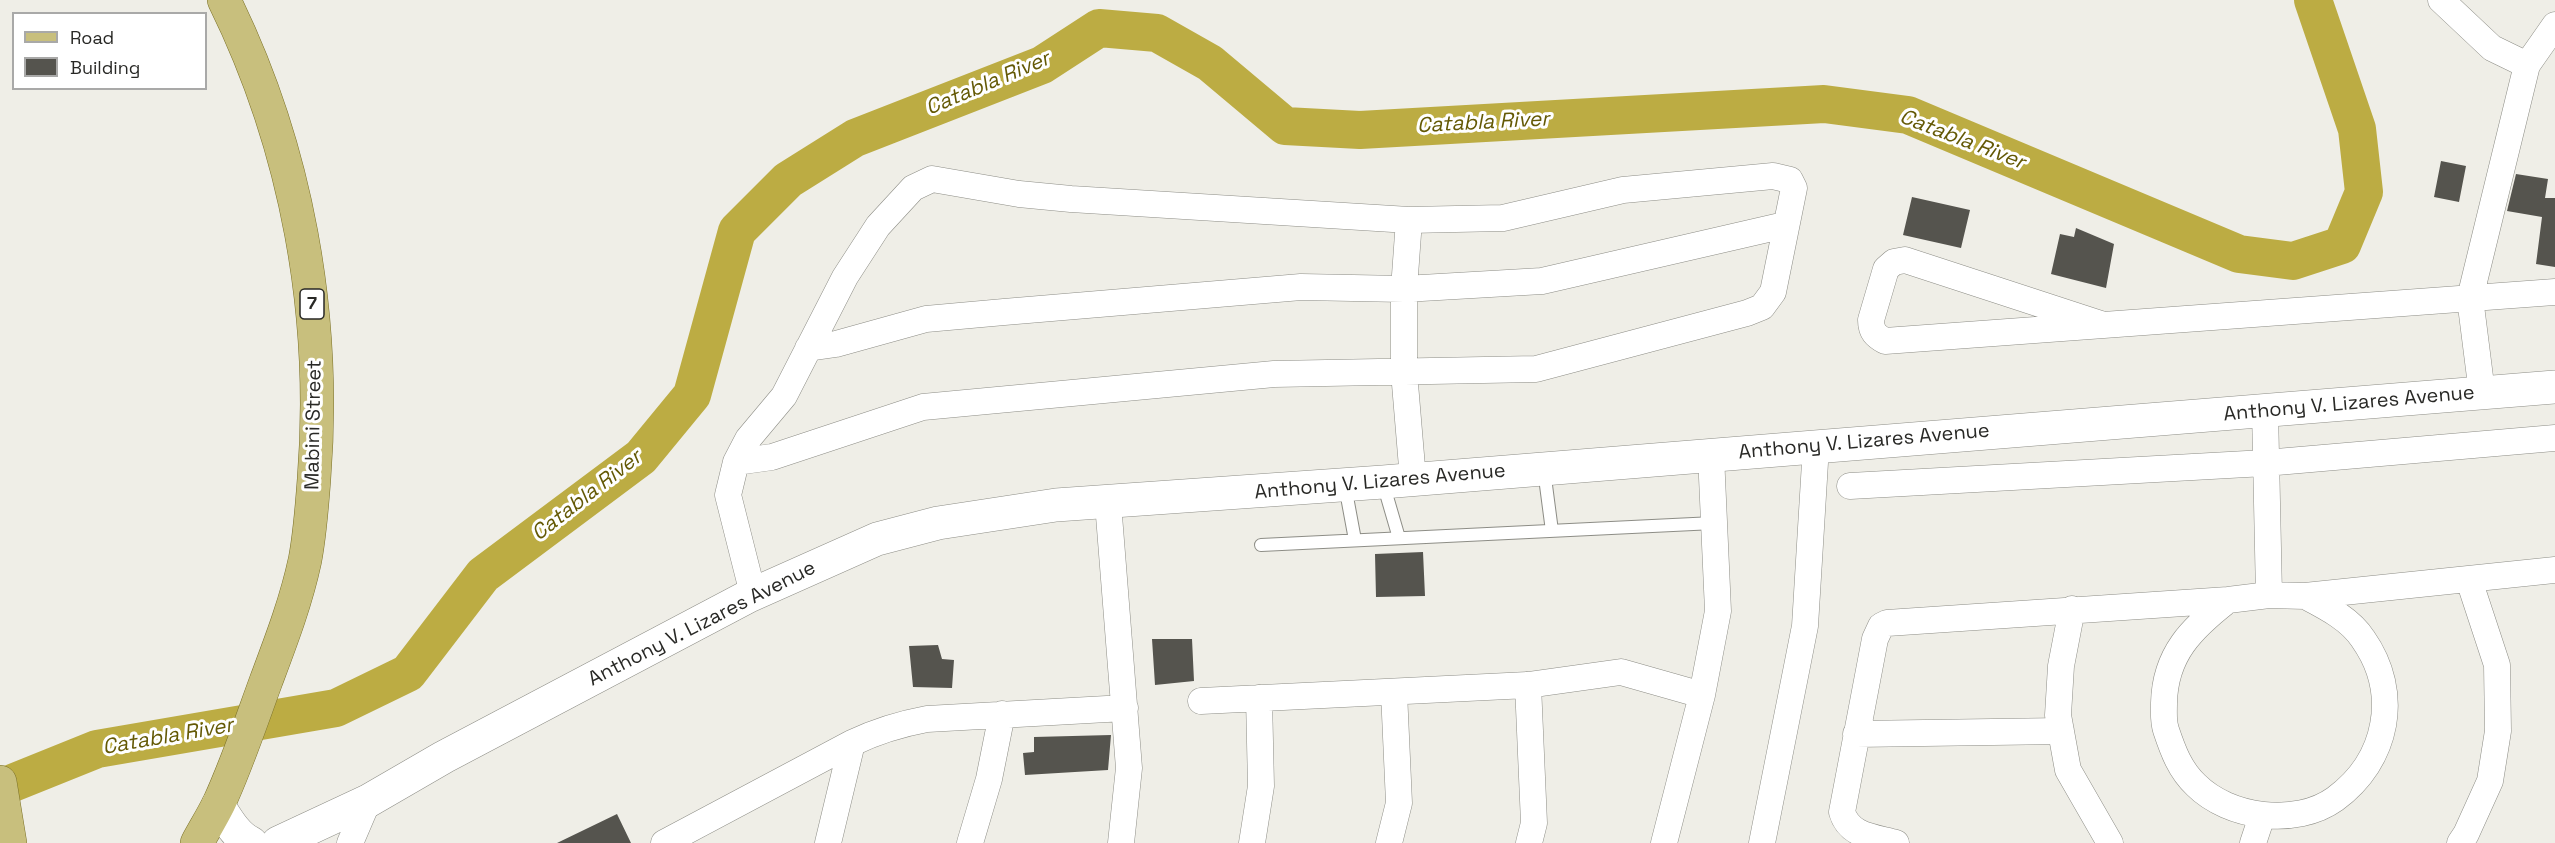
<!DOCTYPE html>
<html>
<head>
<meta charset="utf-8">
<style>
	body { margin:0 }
	#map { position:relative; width:2555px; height:843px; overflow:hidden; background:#efeee7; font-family:"Space Grotesk",sans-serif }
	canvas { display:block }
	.legend { position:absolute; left:12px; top:12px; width:195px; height:78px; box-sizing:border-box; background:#fff; border:2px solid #a9a9a8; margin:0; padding:8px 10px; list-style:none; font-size:18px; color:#292926 }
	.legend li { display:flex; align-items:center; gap:12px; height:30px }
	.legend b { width:30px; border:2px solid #a9a9a8 }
</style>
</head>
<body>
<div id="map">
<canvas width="2555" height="843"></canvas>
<ul class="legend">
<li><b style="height:8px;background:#c8bf7d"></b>Road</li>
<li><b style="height:16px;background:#55544e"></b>Building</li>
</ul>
</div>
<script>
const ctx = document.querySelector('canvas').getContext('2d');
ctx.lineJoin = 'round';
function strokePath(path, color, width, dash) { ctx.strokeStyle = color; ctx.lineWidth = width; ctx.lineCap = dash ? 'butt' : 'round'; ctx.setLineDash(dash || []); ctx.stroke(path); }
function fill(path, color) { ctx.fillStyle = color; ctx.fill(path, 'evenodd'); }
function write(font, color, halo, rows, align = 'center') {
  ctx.font = font + ' "Space Grotesk",sans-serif'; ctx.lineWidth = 6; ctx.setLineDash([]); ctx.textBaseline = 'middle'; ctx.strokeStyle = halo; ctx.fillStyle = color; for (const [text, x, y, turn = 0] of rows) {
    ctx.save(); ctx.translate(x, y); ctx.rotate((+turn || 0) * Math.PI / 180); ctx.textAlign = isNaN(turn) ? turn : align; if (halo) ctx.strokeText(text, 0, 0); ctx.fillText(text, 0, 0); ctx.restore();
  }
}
const river = new Path2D(`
	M 0,788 L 97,749 L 336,708 L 408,673 L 483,575 L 641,457 L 692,395 L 737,231 L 788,180 L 855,138 L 1042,65 L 1099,28 L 1157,33 L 1210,63 L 1285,126 L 1360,130 L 1824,104 L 1908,115 L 2239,254 L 2293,261 L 2342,245 L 2364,192 L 2357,129 L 2313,0`);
const building = new Path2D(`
	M 2441,161 L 2466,166 L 2459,202 L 2434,197 Z
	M 2516,174 L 2548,179 L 2545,198 L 2555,198 L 2555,267 L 2536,264 L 2542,217 L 2507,211 Z
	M 1912,197 L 1970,210 L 1961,248 L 1903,235 Z
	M 2076,228 L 2114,244 L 2106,288 L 2051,274 L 2060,234 L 2074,237 Z
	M 1423,552 L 1425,596 L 1376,597 L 1375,554 Z
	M 1152,639 L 1192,639 L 1194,681 L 1155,685 Z
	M 938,645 L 942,659 L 954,660 L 952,688 L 913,687 L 909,646 Z
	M 1111,735 L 1108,770 L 1025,775 L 1023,753 L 1034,752 L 1034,737 Z
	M 617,814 L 631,843 L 557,843 Z`);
const lane = new Path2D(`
	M 1544,470 L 1552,531
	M 1383,483 L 1399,538
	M 1345,486 L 1355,540
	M 1261,545 L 1714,523`);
const street = new Path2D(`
	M 2441,0 L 2492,48 L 2527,65
	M 1409,220 L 1404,289 L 1404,372 L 1413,479
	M 2104,325 L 1905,260 L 1894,262 L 1886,269 L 1871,320 C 1871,332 1876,336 1885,341 L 2555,292
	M 808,348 L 836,344 L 926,319 L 1004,312 L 1301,287 L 1404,289 L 1542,281 L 1785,225
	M 2482,393 L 2470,298 L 2527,65 L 2555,25
	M 2265,410 L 2269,595
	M 736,462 L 772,457 L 923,407 L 1274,374 L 1536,369 L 1747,313 L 1762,307 L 1773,292 L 1794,188 L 1790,180 L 1773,176 L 1623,190 L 1503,218 L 1409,220 L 1071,199 L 1019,194 L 932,179 L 913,188 L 878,226 L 845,277 L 784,396 L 748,439 L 736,462 L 728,495 L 753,594
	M 1850,486 L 2265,463 L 2555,438
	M 1108,503 L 1129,768 L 1121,843
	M 2228,600 C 2192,628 2165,654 2164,703 C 2164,713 2163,721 2166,730 C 2173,751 2180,770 2196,785 C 2229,818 2296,827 2335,799 C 2388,760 2401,693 2363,639 C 2350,619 2326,607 2305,596
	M 2072,609 L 2061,666 L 2058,715 L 2068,770 L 2110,843
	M 1528,685 L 1534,823 L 1529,843
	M 1201,701 L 1528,685 L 1621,672 L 1702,695
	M 1856,734 L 2061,731
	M 350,843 L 368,801
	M 664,843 L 852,743 C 877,731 900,724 927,719 L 1125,708
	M 828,843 L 852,743
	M 970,843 L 989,779 L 1002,714
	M 1252,843 L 1261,786 L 1259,698
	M 1389,843 L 1399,803 L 1394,692
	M 1664,843 L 1702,695 L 1718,611 L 1711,455
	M 1762,843 L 1805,626 L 1816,446
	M 1896,843 C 1874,837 1849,836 1842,812 L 1875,639 L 1881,626 L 1887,623 L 2228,600 L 2269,595 L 2305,596 L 2555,570
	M 2253,843 L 2262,816
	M 2460,843 L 2466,834 L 2490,781 L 2498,731 L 2497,665 L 2469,580`);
const secondary = new Path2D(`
	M 218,805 C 227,819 236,836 251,843
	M 278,843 L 368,801 L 444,757 L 749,596 L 877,539 L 938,523 L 1056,505 L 1383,482 L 2555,387`);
const primary = new Path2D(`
	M 0,782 L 10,843
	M 197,843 C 204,830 212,817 219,803 C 237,764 251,722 266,681 C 281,641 296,602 305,560 C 310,534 312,506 314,479 C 327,315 297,148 224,0`);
const shields = [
	[312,304,24]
];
const shieldNames = [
	["7",312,304]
];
const streetNames = [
	["Anthony V. Lizares Avenue",2349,404,-5],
	["Mabini Street",314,425,-89],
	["Anthony V. Lizares Avenue",1864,442,-5],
	["Anthony V. Lizares Avenue",1380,482,-5],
	["Anthony V. Lizares Avenue",702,624,-27]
];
const waterNames = [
	["Catabla River",988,84,-23],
	["Catabla River",1483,123,-3],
	["Catabla River",1962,140,21],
	["Catabla River",587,496,-38],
	["Catabla River",168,737,-10]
];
strokePath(river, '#bcac43', 38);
fill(building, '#55544e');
strokePath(lane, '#8d8d86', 14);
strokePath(street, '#8d8d86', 27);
strokePath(secondary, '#8d8d86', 34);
strokePath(primary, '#796f26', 34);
strokePath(lane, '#fff', 12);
strokePath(street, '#fff', 26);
strokePath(secondary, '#fff', 33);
strokePath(primary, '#c8bf7d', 33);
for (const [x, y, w] of shields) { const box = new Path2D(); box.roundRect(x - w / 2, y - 15, w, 30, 4.5); ctx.fillStyle = '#fff'; ctx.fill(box); strokePath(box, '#292926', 1.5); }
write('bold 18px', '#292926', null, shieldNames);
write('20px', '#292926', '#fff', streetNames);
write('italic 21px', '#645905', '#fff', waterNames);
</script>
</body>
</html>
